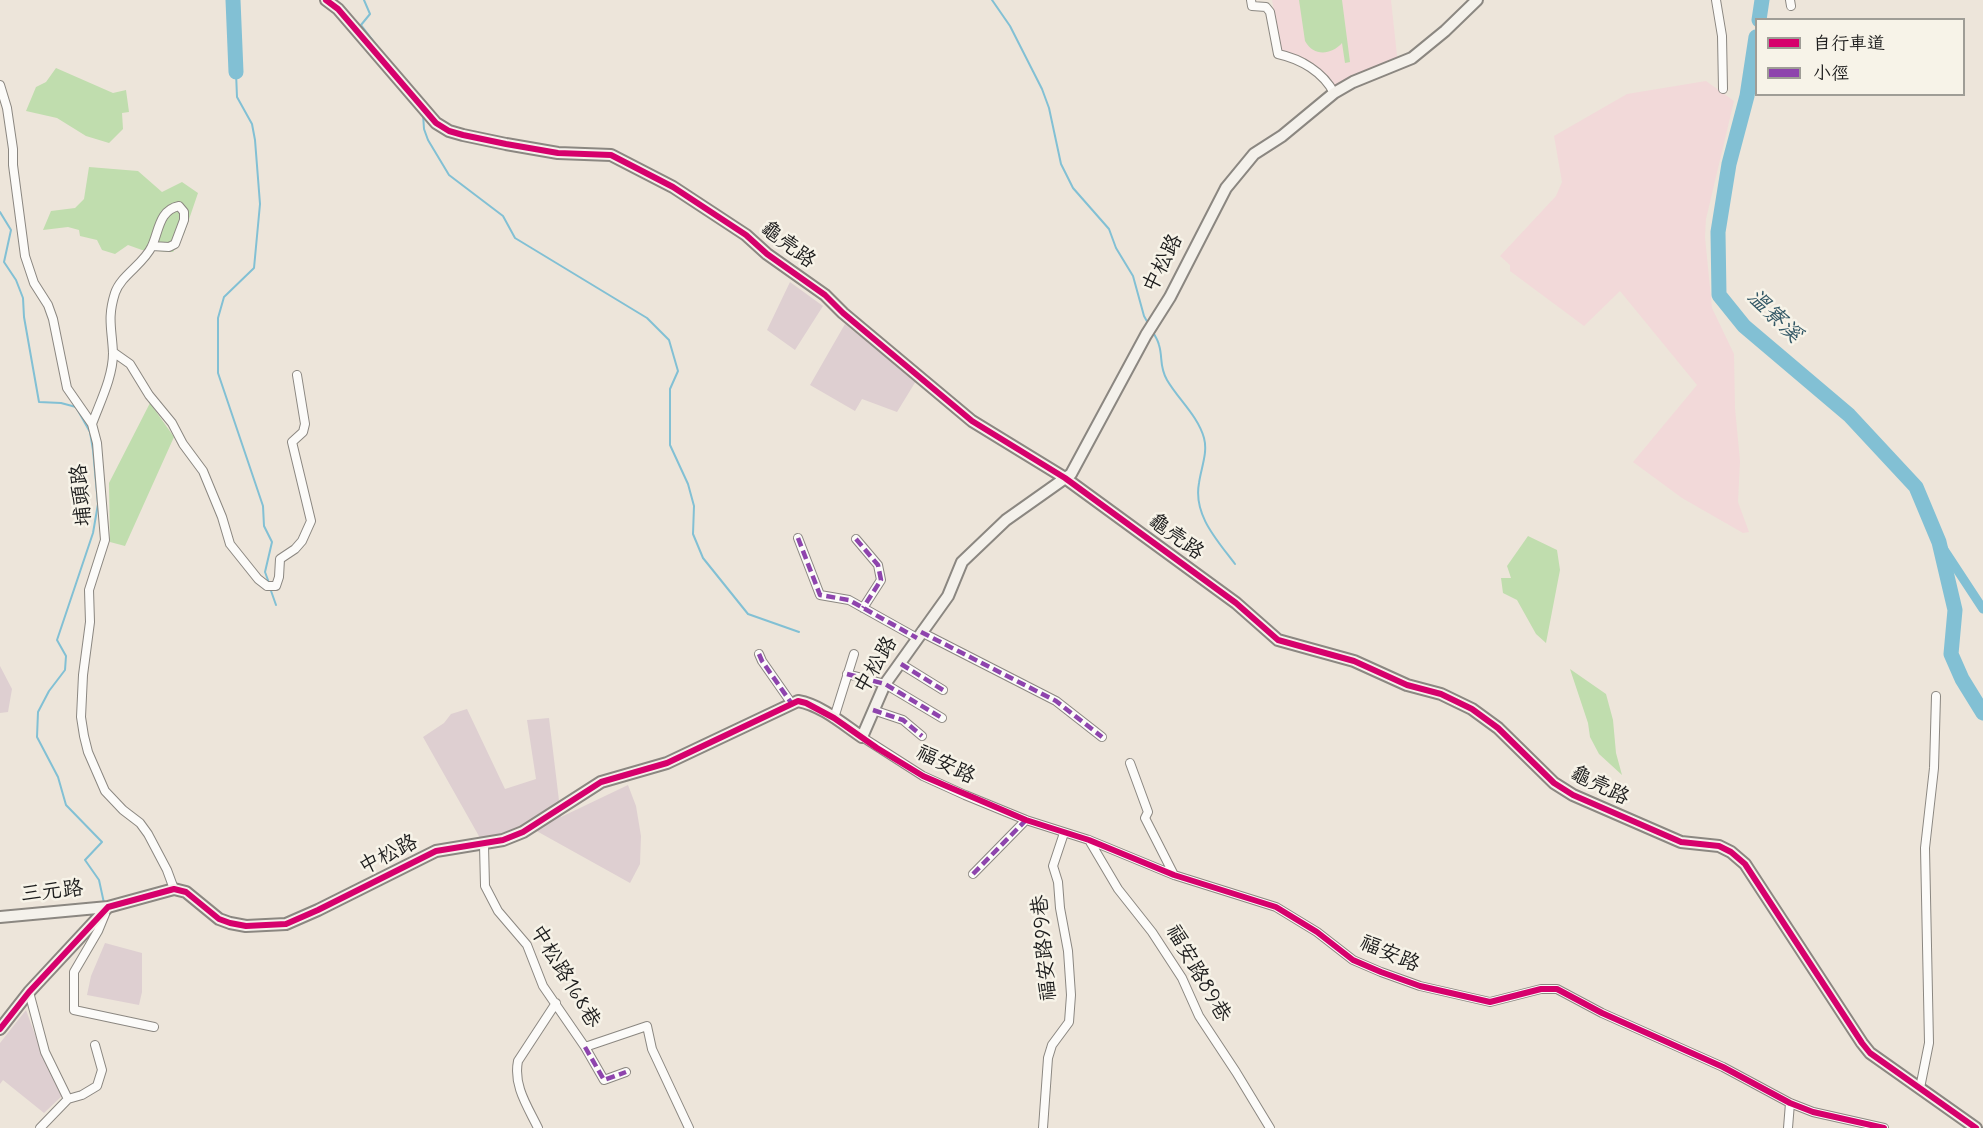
<!DOCTYPE html>
<html>
<head>
<meta charset="utf-8">
<style>
	body { margin:0 }
	#map { position:relative; width:1983px; height:1128px; overflow:hidden; background:#ede5da; font-family:Mynerve,"LXGW WenKai TC",sans-serif }
	canvas { display:block }
	.legend { position:absolute; left:1755px; top:18px; width:210px; height:78px; box-sizing:border-box; background:#f7f3e8; border:2px solid #9f9d96; margin:0; padding:8px 10px; list-style:none; font-size:18px; color:#1c1c1c }
	.legend li { display:flex; align-items:center; gap:12px; height:30px }
	.legend b { width:30px; border:2px solid #9f9d96 }
</style>
</head>
<body>
<div id="map">
<canvas width="1983" height="1128"></canvas>
<ul class="legend">
<li><b style="height:8px;background:#d6006c"></b>自行車道</li>
<li><b style="height:8px;background:#8e44ad"></b>小徑</li>
</ul>
</div>
<script>
const ctx = document.querySelector('canvas').getContext('2d');
ctx.lineJoin = 'round';
function fill(path, color) { ctx.fillStyle = color; ctx.fill(path, 'evenodd'); }
function strokePath(path, color, width, dash) { ctx.strokeStyle = color; ctx.lineWidth = width; ctx.lineCap = dash ? 'butt' : 'round'; ctx.setLineDash(dash || []); ctx.stroke(path); }
function write(font, color, halo, rows, align = 'center') {
  ctx.font = font + ' Mynerve,"LXGW WenKai TC",sans-serif'; ctx.lineWidth = 5; ctx.setLineDash([]); ctx.textBaseline = 'middle'; ctx.strokeStyle = halo; ctx.fillStyle = color; for (const [text, x, y, turn = 0] of rows) {
    ctx.save(); ctx.translate(x, y); ctx.rotate((+turn || 0) * Math.PI / 180); ctx.textAlign = isNaN(turn) ? turn : align; if (halo) ctx.strokeText(text, 0, 0); ctx.fillText(text, 0, 0); ctx.restore();
  }
}
const built = new Path2D(`
	M 1272,0 L 1391,0 L 1398,65 L 1333,94 L 1326,82 L 1282,52 Z
	M 1706,81 L 1734,101 L 1706,219 L 1705,237 L 1712,308 L 1734,354 L 1735,408 L 1740,461 L 1738,502 L 1749,532 L 1743,533 L 1682,498 L 1633,462 L 1697,385 L 1620,291 L 1584,326 L 1510,271 L 1510,265 L 1500,256 L 1556,196 L 1562,182 L 1554,136 L 1627,94 Z`);
const industrial = new Path2D(`
	M 790,282 L 823,306 L 795,350 L 767,330 Z
	M 845,324 L 916,381 L 897,412 L 862,399 L 855,411 L 810,385 Z
	M 0,666 L 12,689 L 8,712 L 0,713 Z
	M 467,709 L 505,789 L 536,779 L 527,720 L 549,718 L 561,817 L 628,785 L 636,806 L 641,836 L 640,864 L 630,883 L 524,824 L 511,833 L 480,838 L 423,737 L 444,723 L 451,714 Z
	M 105,943 L 142,953 L 142,992 L 139,1005 L 87,995 L 91,976 Z
	M 26,1010 L 44,1059 L 63,1095 L 44,1113 L 3,1080 L 0,1084 L 0,1043 Z`);
const green = new Path2D(`
	M 1299,0 L 1342,0 L 1350,62 L 1345,63 L 1342,43 C 1331,55 1314,57 1305,41 Z
	M 56,68 L 113,93 L 126,90 L 129,112 L 122,113 L 123,129 L 109,143 L 86,136 L 57,118 L 26,111 L 36,87 L 46,82 Z
	M 89,167 L 138,171 L 162,192 L 182,182 L 198,193 L 184,234 L 173,252 L 142,250 L 128,245 L 115,254 L 102,250 L 97,240 L 80,236 L 79,230 L 68,227 L 43,230 L 51,211 L 75,208 L 84,199 Z
	M 150,403 L 174,437 L 125,546 L 110,542 L 109,483 Z
	M 1528,536 L 1557,550 L 1560,570 L 1546,643 L 1536,634 L 1517,600 L 1503,593 L 1501,578 L 1511,578 L 1507,566 Z
	M 1570,669 L 1606,694 L 1613,720 L 1616,753 L 1622,775 L 1599,754 L 1590,737 L 1588,723 Z`);
const stream = new Path2D(`
	M 364,0 L 370,14 L 361,25 L 384,55
	M 992,0 L 1010,26 L 1042,89 L 1049,108 L 1061,164 L 1073,188 L 1109,229 L 1116,248 L 1133,276 L 1144,316 L 1149,325
	M 236,72 L 237,97 L 252,124 L 255,140 L 260,204 L 254,268 L 224,297 L 218,318 L 218,373 L 263,506 L 264,526 L 272,542 L 265,572 L 269,583
	M 423,114 L 424,129 L 428,140 L 449,175 L 503,216 L 515,238 L 647,318 L 669,340 L 678,371 L 670,389 L 670,445 L 688,484 L 694,506 L 693,534 L 703,558 L 748,614 L 799,632
	M 0,212 L 11,230 L 4,262 L 16,280 L 23,298 L 24,317 L 39,402 L 61,403 L 76,407 L 90,432 L 93,450 L 98,504 L 93,533 L 57,640 L 66,656 L 65,670 L 49,691 L 38,712 L 37,737 L 58,777 L 66,805 L 102,842 L 85,860 L 99,880 L 104,903
	M 1153,332 C 1155,336 1158,340 1159,345 C 1163,358 1159,366 1167,380 C 1178,399 1198,416 1204,438 C 1208,453 1201,468 1199,483 C 1193,515 1217,540 1235,564
	M 270,588 L 276,605`);
const canal = new Path2D(`
	M 1939,542 L 1983,609`);
const river = new Path2D(`
	M 233,0 L 236,72
	M 1759,20 L 1762,0
	M 1756,37 L 1747,96 L 1729,164 L 1718,232 L 1719,295 L 1744,326 L 1849,415 L 1916,487 L 1939,542 L 1955,610 L 1951,654 L 1962,679 L 1983,713`);
const street = new Path2D(`
	M 1251,0 L 1252,6 L 1266,7 L 1270,12 L 1278,54 C 1301,59 1323,72 1334,93
	M 1716,0 L 1722,36 L 1723,89
	M 1790,0 L 1791,6
	M 0,85 L 7,108 L 13,149 L 13,165 L 25,256 L 34,283 L 48,305 L 53,319 L 67,388 L 92,424 L 97,443 L 105,540 L 89,590 L 90,622 L 83,675 L 81,717 L 84,736 L 88,752 L 105,791 L 123,810 L 140,823 L 148,834 L 167,870 L 174,889
	M 113,352 L 130,364 L 149,395 L 172,423 L 183,444 L 203,471 L 222,517 L 230,544 L 258,579 L 267,586 L 276,586 L 279,577 L 280,559 L 295,549 L 302,541 L 311,521 L 292,442 L 303,432 L 305,424 L 297,375
	M 92,424 C 100,402 113,377 113,353 C 112,329 107,318 115,293 C 121,275 144,264 152,246 C 159,231 159,210 179,206 L 184,212 L 184,220 L 175,244 L 169,247 L 152,246
	M 798,538 L 820,595 L 849,600 L 917,638
	M 856,539 L 878,565 L 881,580 L 863,608
	M 921,632 L 1056,701 L 1102,737
	M 759,654 L 762,661 L 792,704
	M 901,664 L 943,690
	M 847,674 L 885,684 L 942,718
	M 873,710 L 903,720 L 922,736
	M 834,718 L 854,654
	M 862,737 L 923,776 L 965,795 L 1026,820 L 1089,840 L 1174,875 L 1276,907 L 1317,932 L 1353,960 L 1381,972 L 1420,986 L 1490,1002 L 1541,989 L 1557,989 L 1602,1013 L 1723,1067 L 1790,1103 L 1813,1112 L 1884,1128
	M 1130,763 L 1148,812 L 1145,818 L 1174,875
	M 1089,840 L 1118,889 L 1152,932 L 1182,978 L 1199,1016 L 1236,1072 L 1270,1128
	M 484,845 L 485,886 L 498,911 L 527,945 L 543,986 L 585,1047 L 647,1026 L 652,1049 L 689,1128
	M 973,874 L 1026,820
	M 105,914 L 98,931 L 74,972 L 74,1010 L 154,1027
	M 29,992 L 45,1052 L 68,1099 L 40,1128
	M 585,1047 L 604,1080 L 626,1072
	M 1920,1088 L 1929,1043 L 1925,848 L 1934,768 L 1936,696
	M 68,1099 L 82,1095 L 97,1086 L 102,1070 L 95,1045
	M 538,1128 C 528,1107 513,1086 518,1061 L 556,1003
	M 1043,1128 L 1048,1058 L 1052,1045 L 1069,1022 L 1071,995 L 1068,951 L 1060,908 L 1058,882 L 1053,866 L 1064,833
	M 1788,1128 L 1790,1103`);
const secondary = new Path2D(`
	M 326,0 L 338,9 L 436,123 L 449,131 L 463,135 L 506,144 L 558,153 L 611,155 L 673,187 L 746,235 L 767,254 L 825,295 L 843,313 L 972,421 L 1065,478 L 1236,603 L 1278,640 L 1354,661 L 1407,685 L 1441,694 L 1472,709 L 1498,728 L 1554,783 L 1573,795 L 1681,842 L 1719,846 L 1731,852 L 1745,864 L 1862,1043 L 1870,1053 L 1976,1128
	M 0,917 L 108,907
	M 0,1029 L 29,992 L 108,907 L 174,889 L 186,892 L 219,919 L 230,923 L 246,926 L 286,924 L 318,910 L 436,851 L 503,840 L 523,832 L 601,782 L 667,763 L 798,701 C 821,705 843,724 862,737 L 885,684 L 948,596 L 962,562 L 1006,520 L 1071,474 L 1146,335 L 1170,297 L 1226,188 L 1254,154 L 1282,136 L 1334,93 L 1353,82 L 1412,58 L 1445,31 L 1477,0`);
const quiet = new Path2D(`
	M 798,538 L 820,595 L 849,600 L 917,638
	M 856,539 L 878,565 L 881,580 L 863,608
	M 921,632 L 1056,701 L 1102,737
	M 759,654 L 762,661 L 792,704
	M 901,664 L 943,690
	M 847,674 L 885,684 L 942,718
	M 873,710 L 903,720 L 922,736
	M 973,874 L 1026,820
	M 585,1047 L 604,1080 L 626,1072`);
const cycleway = new Path2D(`
	M 326,0 L 338,9 L 436,123 L 449,131 L 463,135 L 506,144 L 558,153 L 611,155 L 673,187 L 746,235 L 767,254 L 825,295 L 843,313 L 972,421 L 1065,478 L 1236,603 L 1278,640 L 1354,661 L 1407,685 L 1441,694 L 1472,709 L 1498,728 L 1554,783 L 1573,795 L 1681,842 L 1719,846 L 1731,852 L 1745,864 L 1862,1043 L 1870,1053 L 1976,1128
	M 0,1029 L 29,992 L 108,907 L 174,889 L 186,892 L 219,919 L 230,923 L 246,926 L 286,924 L 318,910 L 436,851 L 503,840 L 523,832 L 601,782 L 667,763 L 798,701 L 806,703 L 834,718 L 877,748 L 923,776 L 1026,820 L 1089,840 L 1174,875 L 1276,907 L 1317,932 L 1353,960 L 1381,972 L 1420,986 L 1490,1002 L 1541,989 L 1557,989 L 1602,1013 L 1723,1067 L 1790,1103 L 1813,1112 L 1884,1128`);
const streetNames = [
	["龜壳路",787,246,37],
	["中松路",1164,264,-63],
	["埔頭路",83,495,-95],
	["龜壳路",1175,538,36],
	["中松路",877,666,-59],
	["福安路",945,766,26],
	["龜壳路",1599,787,26],
	["中松路",389,856,-27],
	["三元路",52,893,-6],
	["福安路99巷",1046,948,-95],
	["福安路",1389,955,23],
	["福安路89巷",1197,974,60],
	["中松路168巷",564,977,59]
];
const waterNames = [
	["溫寮溪",1773,317,44]
];
fill(built, '#f2d9d9');
fill(industrial, '#decfd1');
fill(green, '#c0ddae');
strokePath(stream, '#82c0d4', 2);
strokePath(canal, '#82c0d4', 9);
strokePath(river, '#82c0d4', 15);
strokePath(street, '#8b8781', 10);
strokePath(secondary, '#8b8781', 14);
strokePath(street, '#fcfbf9', 8);
strokePath(secondary, '#f4f1eb', 10);
strokePath(quiet, '#8e44ad', 4.5, [9, 4.5]);
strokePath(cycleway, '#d6006c', 6);
write('21px', '#1c1c1c', '#f7f3e8', streetNames);
write('italic 22px', '#325765', '#f7f3e8', waterNames);
</script>
</body>
</html>
